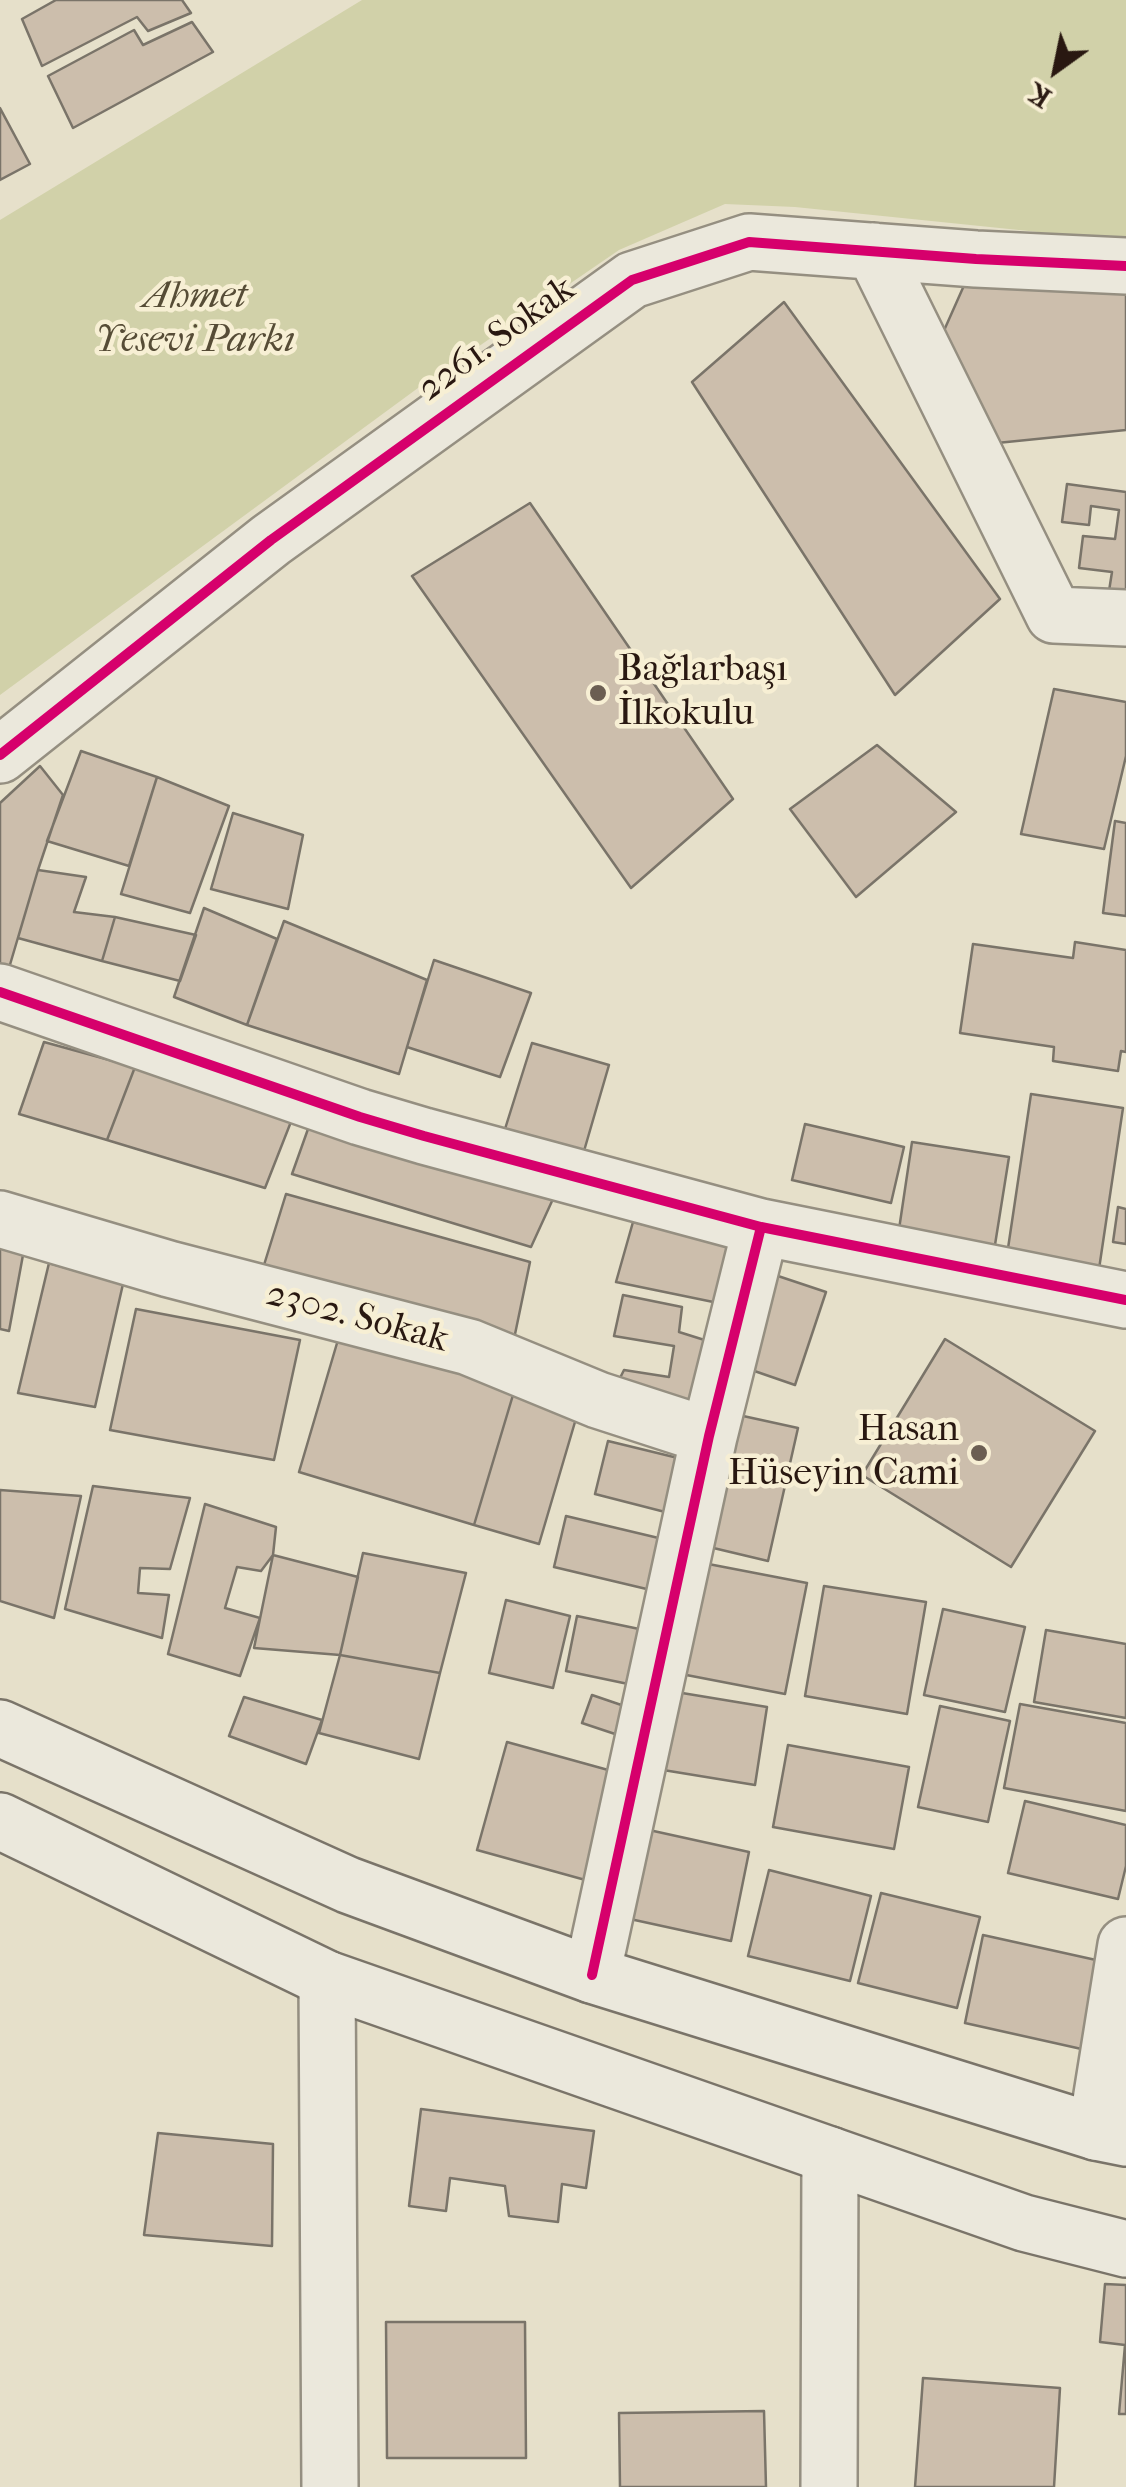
<!DOCTYPE html>
<html>
<head>
<meta charset="utf-8">
<style>
	body { margin:0 }
	#map { position:relative; width:1126px; height:2487px; overflow:hidden; background:#e6e0ca; font-family:"IM FELL French Canon",serif }
	canvas { display:block }
	.north { position:absolute; left:1006px; top:20px; width:100px; height:100px; -webkit-text-stroke:8px #f7efd4; paint-order:stroke; rotate:213deg; font-size:28px; font-weight:700; line-height:40px; text-align:center; color:#291811 }
	.north::after { content:''; display:block; margin:auto; width:35px; height:45px; background:#291811; clip-path:polygon(50% 0,100% 100%,50% 72%,0 100%) }
</style>
</head>
<body>
<div id="map">
<canvas width="1126" height="2487"></canvas>
<div class="north">K</div>
</div>
<script>
const ctx = document.querySelector('canvas').getContext('2d');
ctx.lineJoin = 'round';
function fill(path, color) { ctx.fillStyle = color; ctx.fill(path, 'evenodd'); }
function strokePath(path, color, width, dash) { ctx.strokeStyle = color; ctx.lineWidth = width; ctx.lineCap = dash ? 'butt' : 'round'; ctx.setLineDash(dash || []); ctx.stroke(path); }
function write(font, color, halo, rows, align = 'center') {
  ctx.font = font + ' "IM FELL French Canon",serif'; ctx.lineWidth = 9; ctx.setLineDash([]); ctx.textBaseline = 'middle'; ctx.strokeStyle = halo; ctx.fillStyle = color; for (const [text, x, y, turn = 0] of rows) {
    ctx.save(); ctx.translate(x, y); ctx.rotate((+turn || 0) * Math.PI / 180); ctx.textAlign = isNaN(turn) ? turn : align; if (halo) ctx.strokeText(text, 0, 0); ctx.fillText(text, 0, 0); ctx.restore();
  }
}
const green = new Path2D(`
	M 362,0 L 1126,0 L 1126,241 L 795,207 L 725,204 L 619,250 L 418,388 L 0,695 L 0,220 Z`);
const building = new Path2D(`
	M 56,0 L 182,0 L 191,13 L 148,31 L 137,17 L 42,66 L 22,19 Z
	M 192,22 L 213,52 L 73,128 L 48,76 L 134,30 L 143,45 Z
	M 0,108 L 30,164 L 0,180 Z
	M 966,281 L 1126,289 L 1126,430 L 997,443 L 938,344 Z
	M 784,302 L 1000,599 L 895,695 L 692,382 Z
	M 1067,484 L 1126,492 L 1126,593 L 1109,591 L 1112,572 L 1079,568 L 1083,536 L 1115,539 L 1119,510 L 1091,506 L 1089,525 L 1062,522 Z
	M 530,503 L 733,799 L 631,888 L 412,576 Z
	M 1054,689 L 1126,702 L 1126,756 L 1104,849 L 1021,834 Z
	M 877,745 L 956,812 L 856,897 L 790,809 Z
	M 81,751 L 157,777 L 129,866 L 47,841 Z
	M 40,766 L 63,795 L 38,870 L 9,968 L 0,966 L 0,803 Z
	M 157,777 L 229,806 L 190,913 L 121,894 Z
	M 233,813 L 303,835 L 288,909 L 211,889 Z
	M 1115,821 L 1126,823 L 1126,916 L 1103,913 Z
	M 38,870 L 86,877 L 74,912 L 115,917 L 102,961 L 18,938 Z
	M 204,908 L 277,939 L 247,1025 L 174,997 Z
	M 115,917 L 196,935 L 180,981 L 102,961 Z
	M 284,921 L 427,980 L 399,1074 L 247,1025 Z
	M 1075,942 L 1126,950 L 1126,1052 L 1121,1051 L 1118,1071 L 1053,1061 L 1054,1047 L 960,1033 L 973,944 L 1073,958 Z
	M 434,960 L 531,993 L 500,1077 L 407,1047 Z
	M 44,1042 L 135,1067 L 107,1140 L 19,1114 Z
	M 532,1043 L 609,1065 L 584,1151 L 505,1129 Z
	M 135,1067 L 296,1109 L 265,1188 L 107,1140 Z
	M 1031,1094 L 1123,1108 L 1099,1269 L 1007,1255 Z
	M 313,1115 L 558,1188 L 531,1247 L 292,1174 Z
	M 805,1124 L 904,1147 L 891,1203 L 792,1180 Z
	M 912,1142 L 1009,1157 L 994,1251 L 898,1236 Z
	M 286,1194 L 530,1262 L 514,1339 L 264,1265 Z
	M 1118,1207 L 1126,1209 L 1126,1244 L 1113,1242 Z
	M 633,1222 L 737,1246 L 723,1304 L 616,1282 Z
	M 0,1248 L 23,1255 L 9,1331 L 0,1329 Z
	M 49,1263 L 123,1284 L 95,1407 L 18,1393 Z
	M 769,1273 L 826,1292 L 795,1385 L 737,1365 Z
	M 623,1295 L 682,1307 L 679,1332 L 714,1343 L 698,1406 L 615,1388 L 624,1370 L 669,1377 L 674,1346 L 614,1336 Z
	M 136,1309 L 300,1340 L 274,1460 L 110,1430 Z
	M 340,1333 L 516,1385 L 474,1525 L 299,1472 Z
	M 945,1339 L 1095,1431 L 1011,1567 L 862,1475 Z
	M 516,1385 L 580,1405 L 539,1544 L 474,1525 Z
	M 734,1414 L 798,1428 L 768,1561 L 705,1546 Z
	M 608,1441 L 682,1459 L 669,1513 L 595,1494 Z
	M 93,1486 L 190,1498 L 170,1569 L 140,1568 L 138,1593 L 169,1595 L 162,1638 L 65,1609 Z
	M 0,1490 L 81,1496 L 54,1618 L 0,1601 Z
	M 205,1504 L 276,1527 L 273,1555 L 261,1571 L 237,1567 L 225,1608 L 260,1618 L 240,1676 L 168,1654 Z
	M 566,1516 L 667,1540 L 655,1591 L 554,1567 Z
	M 363,1553 L 466,1573 L 440,1673 L 340,1655 Z
	M 273,1555 L 358,1577 L 340,1655 L 254,1648 Z
	M 698,1562 L 807,1583 L 785,1694 L 676,1673 Z
	M 824,1586 L 926,1602 L 907,1714 L 805,1696 Z
	M 506,1600 L 570,1616 L 553,1688 L 489,1673 Z
	M 943,1609 L 1025,1627 L 1005,1712 L 924,1695 Z
	M 577,1616 L 644,1630 L 633,1685 L 566,1671 Z
	M 1046,1630 L 1126,1644 L 1126,1718 L 1034,1702 Z
	M 340,1655 L 440,1673 L 419,1759 L 319,1733 Z
	M 670,1691 L 767,1707 L 755,1785 L 657,1769 Z
	M 592,1695 L 636,1710 L 627,1738 L 582,1723 Z
	M 244,1697 L 322,1720 L 306,1764 L 229,1736 Z
	M 1020,1704 L 1126,1723 L 1126,1811 L 1004,1788 Z
	M 940,1706 L 1010,1721 L 988,1822 L 918,1807 Z
	M 507,1742 L 619,1773 L 589,1881 L 477,1850 Z
	M 788,1745 L 909,1767 L 894,1849 L 773,1827 Z
	M 1025,1801 L 1126,1825 L 1126,1866 L 1118,1899 L 1008,1873 Z
	M 649,1830 L 749,1852 L 731,1941 L 630,1919 Z
	M 769,1870 L 871,1896 L 850,1981 L 748,1956 Z
	M 881,1893 L 980,1917 L 957,2008 L 858,1983 Z
	M 983,1935 L 1105,1962 L 1086,2050 L 965,2023 Z
	M 421,2109 L 594,2131 L 586,2188 L 562,2184 L 558,2222 L 509,2216 L 505,2186 L 450,2178 L 446,2211 L 409,2206 Z
	M 158,2133 L 273,2144 L 272,2246 L 144,2235 Z
	M 1105,2284 L 1126,2285 L 1126,2414 L 1119,2414 L 1125,2345 L 1100,2342 Z
	M 386,2322 L 525,2322 L 526,2458 L 387,2458 Z
	M 923,2378 L 1060,2388 L 1054,2487 L 915,2487 Z
	M 764,2411 L 766,2487 L 620,2487 L 619,2413 Z`);
const minor = new Path2D(`
	M 874,251 L 1054,615 L 1126,618
	M 0,755 L 271,540 L 632,280 L 749,242 L 976,259 L 1126,266
	M 0,992 L 360,1117 L 424,1136 L 761,1227 L 1126,1300
	M 0,1219 L 169,1269 L 469,1347 L 598,1400 L 709,1436
	M 592,1975 L 709,1436 L 761,1227
	M 327,1979 L 330,2487
	M 1096,2132 L 1126,1945
	M 829,2487 L 830,2155`);
const secondary = new Path2D(`
	M 0,1728 L 348,1885 L 592,1975 L 1096,2132 L 1126,2138
	M 0,1821 L 327,1979 L 1024,2223 L 1126,2249`);
const cycleway = new Path2D(`
	M 0,755 L 271,540 L 632,280 L 749,242 L 976,259 L 1126,266
	M 0,992 L 360,1117 L 424,1136 L 761,1227 L 1126,1300
	M 592,1975 L 709,1436 L 761,1227`);
const markers = [
	[598,693,10,"#6b5e52"],
	[979,1453,10,"#6b5e52"]
];
const parkNames = [
	["Ahmet",195,298],
	["Yesevi Parkı",195,342]
];
const streetNames = [
	["2261. Sokak",497,340,-36],
	["2302. Sokak",357,1318,15]
];
const poiNames = [
	["Bağlarbaşı",618,671],
	["İlkokulu",618,715],
	["Hasan",959,1431,"right"],
	["Hüseyin Cami",959,1475,"right"]
];
fill(green, '#d1d1a9');
fill(building, '#ccbeac');
strokePath(building, '#7a7469', 2.5);
strokePath(minor, '#958f81', 60);
strokePath(secondary, '#7a7469', 60);
strokePath(minor, '#ebe8dc', 55);
strokePath(secondary, '#ebe8dc', 55);
strokePath(cycleway, '#d6006c', 10);
for (const [x, y, r, color] of markers) { const dot = new Path2D(); dot.arc(x, y, r, 0, 2 * Math.PI); ctx.fillStyle = color; ctx.fill(dot); strokePath(dot, '#f7efd4', 4); }
write('italic 38px', '#564c36', '#f7efd4', parkNames);
write('38px', '#291811', '#f7efd4', streetNames);
write('38px', '#291811', '#f7efd4', poiNames, 'left');
</script>
</body>
</html>
